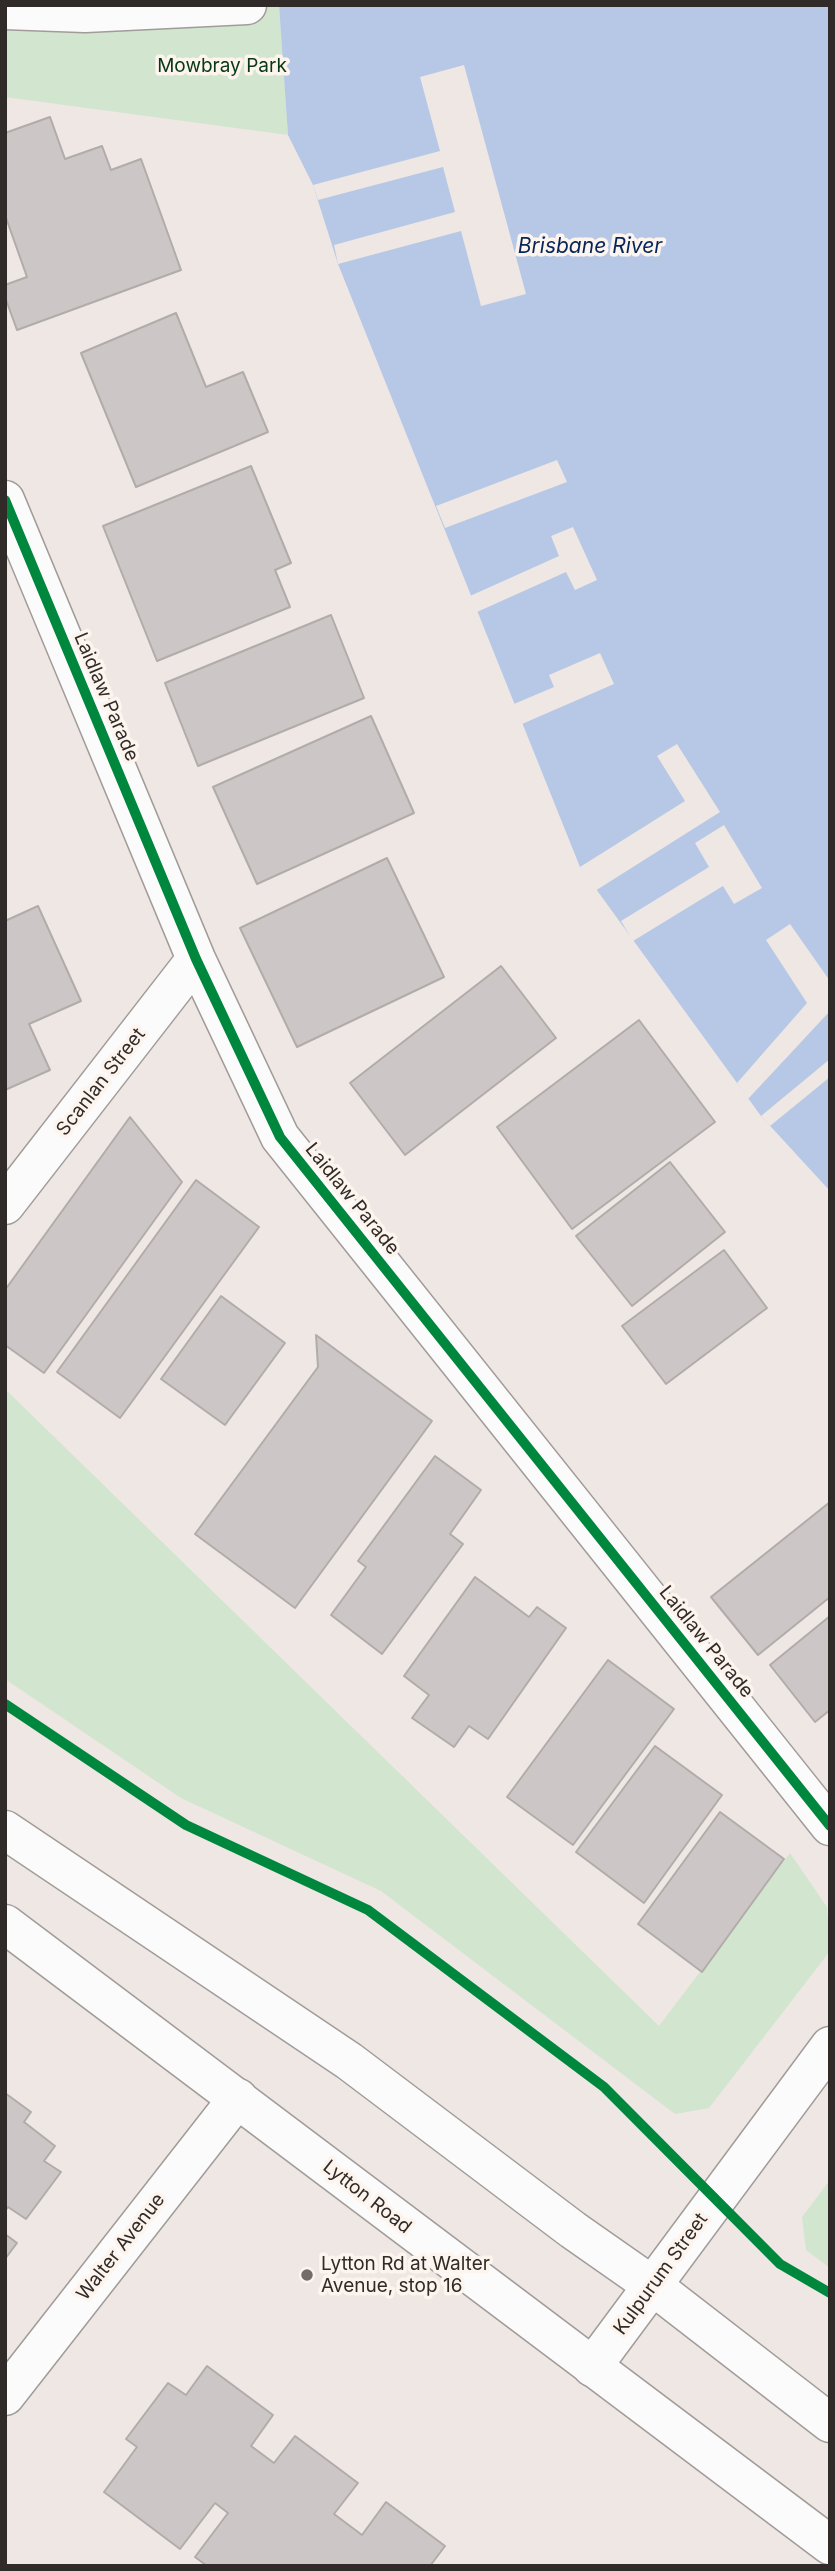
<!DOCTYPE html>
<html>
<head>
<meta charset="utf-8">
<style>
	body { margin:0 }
	#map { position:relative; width:835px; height:2571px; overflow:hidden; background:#eee7e3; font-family:Inter,sans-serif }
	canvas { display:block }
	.frame { position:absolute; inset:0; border:7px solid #302b28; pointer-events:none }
</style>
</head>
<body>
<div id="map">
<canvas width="835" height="2571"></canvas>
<div class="frame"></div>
</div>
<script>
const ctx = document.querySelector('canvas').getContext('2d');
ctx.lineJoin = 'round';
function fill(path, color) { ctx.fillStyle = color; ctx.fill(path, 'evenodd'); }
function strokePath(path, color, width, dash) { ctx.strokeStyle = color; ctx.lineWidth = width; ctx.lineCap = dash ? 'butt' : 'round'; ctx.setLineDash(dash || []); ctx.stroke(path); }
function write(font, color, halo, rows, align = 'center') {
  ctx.font = font + ' Inter,sans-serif'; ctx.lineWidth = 7; ctx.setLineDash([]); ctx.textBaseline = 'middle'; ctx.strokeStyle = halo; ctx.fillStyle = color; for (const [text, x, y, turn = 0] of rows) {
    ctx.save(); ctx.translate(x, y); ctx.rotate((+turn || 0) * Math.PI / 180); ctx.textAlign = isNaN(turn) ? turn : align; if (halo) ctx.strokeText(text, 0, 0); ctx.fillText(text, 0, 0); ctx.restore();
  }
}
const green = new Path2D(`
	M 5,5 L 279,5 L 288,135 L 5,97 Z
	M 5,1389 L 659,2026 L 790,1853 L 827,1907 L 830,1951 L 709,2108 L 675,2114 L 381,1891 L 181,1798 L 5,1679 Z
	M 830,2180 L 830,2268 L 806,2250 L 802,2217 Z`);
const water = new Path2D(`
	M 279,5 L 830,5 L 830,1191 L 761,1116 L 580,867 L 338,264 L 313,185 L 288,135 Z`);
const pier = new Path2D(`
	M 464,65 L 526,294 L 481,306 L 461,231 L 338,264 L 334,245 L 455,212 L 443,167 L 318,200 L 313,185 L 440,151 L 420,77 Z
	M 557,460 L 567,482 L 445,528 L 436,506 Z
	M 573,527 L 597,580 L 575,590 L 566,572 L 477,612 L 470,596 L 559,556 L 551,536 Z
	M 600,653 L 614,684 L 522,724 L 514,704 L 554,687 L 549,675 Z
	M 677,744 L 720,812 L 595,891 L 580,867 L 685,801 L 657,756 Z
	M 724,825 L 762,888 L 734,904 L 723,886 L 633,941 L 621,921 L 709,867 L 695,843 Z
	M 790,924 L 830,981 L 830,1011 L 748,1099 L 737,1083 L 807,1003 L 766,940 Z
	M 830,1059 L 830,1077 L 770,1126 L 761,1116 Z`);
const building = new Path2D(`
	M 50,117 L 65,159 L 102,146 L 111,170 L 141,159 L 181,270 L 17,330 L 5,297 L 5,285 L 27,277 L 5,215 L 5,133 Z
	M 176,313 L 206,387 L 243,372 L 268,432 L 136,487 L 81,353 Z
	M 251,466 L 291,563 L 275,570 L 290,607 L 157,661 L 103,526 Z
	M 331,615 L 364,698 L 198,766 L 165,683 Z
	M 371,716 L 414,813 L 257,884 L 213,787 Z
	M 387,858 L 444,977 L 297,1047 L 240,928 Z
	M 38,906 L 81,1001 L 29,1024 L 50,1070 L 5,1090 L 5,921 Z
	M 501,966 L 556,1038 L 405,1155 L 350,1083 Z
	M 639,1020 L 715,1122 L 572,1229 L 497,1127 Z
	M 130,1117 L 182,1182 L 44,1373 L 5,1345 L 5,1290 Z
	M 670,1162 L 725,1232 L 632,1306 L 576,1236 Z
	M 196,1180 L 259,1227 L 120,1418 L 57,1372 Z
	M 724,1250 L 767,1308 L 666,1384 L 622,1326 Z
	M 221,1296 L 285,1343 L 225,1425 L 161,1379 Z
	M 316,1335 L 432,1421 L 295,1608 L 195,1534 L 318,1367 Z
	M 435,1456 L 481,1490 L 450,1534 L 463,1544 L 382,1654 L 331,1615 L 366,1567 L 358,1561 Z
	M 830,1502 L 830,1597 L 758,1655 L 711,1597 Z
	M 475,1577 L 529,1617 L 537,1607 L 566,1628 L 488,1739 L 469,1726 L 454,1747 L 412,1718 L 429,1695 L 404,1676 Z
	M 830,1616 L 830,1710 L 815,1722 L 770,1665 Z
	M 608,1660 L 674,1709 L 573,1845 L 507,1797 Z
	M 655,1746 L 722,1795 L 644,1903 L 576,1852 Z
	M 720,1812 L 784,1859 L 702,1972 L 638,1924 Z
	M 5,2093 L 31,2112 L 24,2122 L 55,2146 L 44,2161 L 61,2172 L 26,2219 L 8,2207 L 5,2211 Z
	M 5,2234 L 17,2243 L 5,2259 Z
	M 207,2366 L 273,2415 L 251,2446 L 274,2463 L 295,2436 L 358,2483 L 334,2514 L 362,2535 L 386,2502 L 445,2546 L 430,2566 L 207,2566 L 195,2557 L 228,2513 L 215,2503 L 180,2549 L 104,2492 L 137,2447 L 126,2439 L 168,2383 L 186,2395 Z`);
const minor = new Path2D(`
	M 5,10 L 85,13 L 247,5
	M 5,500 L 196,959 L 280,1137 L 830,1826
	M 5,1205 L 196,959
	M 592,2367 L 830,2046
	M 5,2396 L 238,2098`);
const major = new Path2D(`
	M 5,1830 L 349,2061 L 573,2230 L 653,2286 L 830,2423
	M 5,1924 L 830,2545`);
const cycleway = new Path2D(`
	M 5,500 L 196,959 L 280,1137 L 830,1826
	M 5,1704 L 186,1825 L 368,1910 L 604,2087 L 780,2264 L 830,2293`);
const markers = [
	[307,2275,7,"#726d69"]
];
const parkNames = [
	["Mowbray Park",222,66]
];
const streetNames = [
	["Laidlaw Parade",106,697,67],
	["Scanlan Street",101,1082,-52],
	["Laidlaw Parade",352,1199,51],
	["Laidlaw Parade",706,1642,51],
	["Lytton Road",367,2197,38],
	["Walter Avenue",121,2247,-52],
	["Kulpurum Street",661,2274,-54]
];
const poiNames = [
	["Lytton Rd at Walter",321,2264],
	["Avenue, stop 16",321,2286]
];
const waterNames = [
	["Brisbane River",590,247]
];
fill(green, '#d2e5cf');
fill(water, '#b7c8e6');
fill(pier, '#eee7e3');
fill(building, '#ccc7c6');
strokePath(building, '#b1acaa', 2);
strokePath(minor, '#a19c99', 41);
strokePath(major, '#a19c99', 41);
strokePath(minor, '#fcfbfb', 38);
strokePath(major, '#fcfbfb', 38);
strokePath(cycleway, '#00873e', 10);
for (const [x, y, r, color] of markers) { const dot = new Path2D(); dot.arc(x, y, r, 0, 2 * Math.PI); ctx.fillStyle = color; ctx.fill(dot); strokePath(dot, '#fdf4ee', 2.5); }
write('19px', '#073915', '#fdf4ee', parkNames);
write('19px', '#302b28', '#fdf4ee', streetNames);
write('19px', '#302b28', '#fdf4ee', poiNames, 'left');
write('italic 21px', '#06265a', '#fdf4ee', waterNames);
</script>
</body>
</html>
